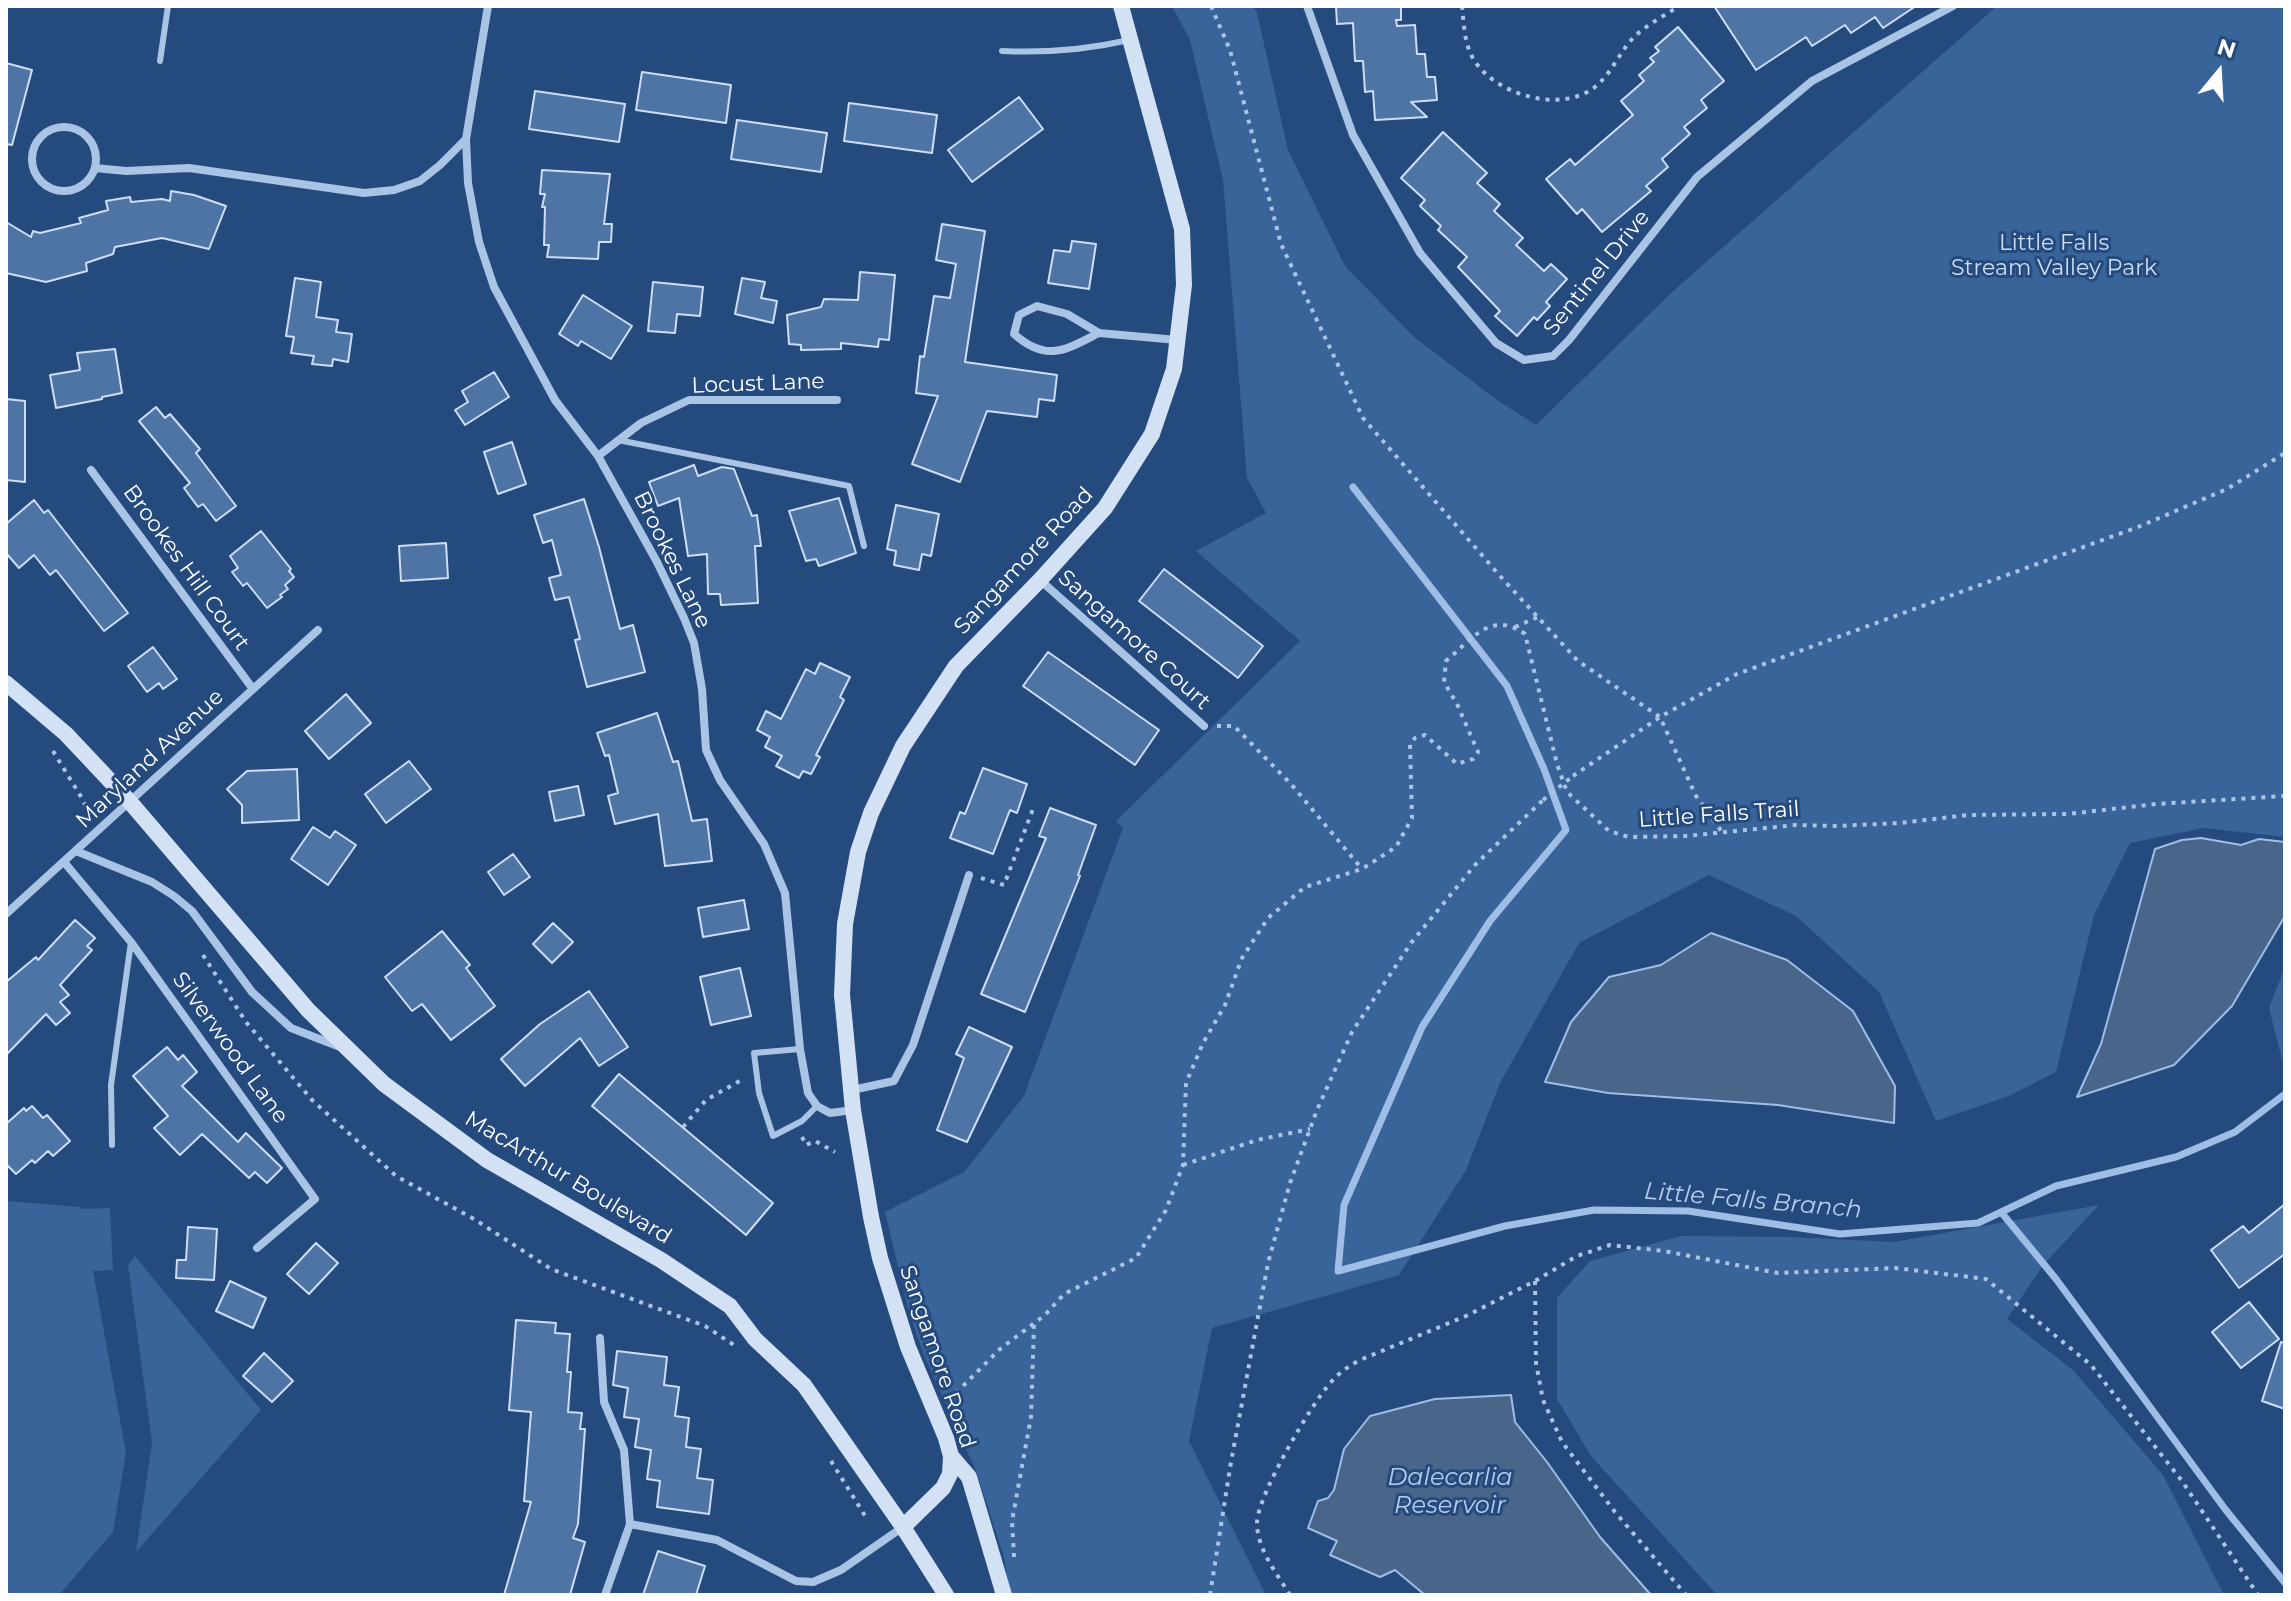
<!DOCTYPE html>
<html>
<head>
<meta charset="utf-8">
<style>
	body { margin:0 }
	#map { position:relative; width:2291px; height:1601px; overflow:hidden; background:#254a7d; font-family:Montserrat,sans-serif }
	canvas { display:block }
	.frame { position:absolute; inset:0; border:8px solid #fff; pointer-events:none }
	.north { position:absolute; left:2179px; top:32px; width:80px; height:80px; -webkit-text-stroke:6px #254a7d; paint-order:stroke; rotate:18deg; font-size:22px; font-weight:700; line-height:32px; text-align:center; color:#fff }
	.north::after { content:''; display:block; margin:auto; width:28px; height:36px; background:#fff; clip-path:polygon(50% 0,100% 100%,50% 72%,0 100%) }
</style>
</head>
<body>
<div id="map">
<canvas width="2291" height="1601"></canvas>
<div class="frame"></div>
<div class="north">N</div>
</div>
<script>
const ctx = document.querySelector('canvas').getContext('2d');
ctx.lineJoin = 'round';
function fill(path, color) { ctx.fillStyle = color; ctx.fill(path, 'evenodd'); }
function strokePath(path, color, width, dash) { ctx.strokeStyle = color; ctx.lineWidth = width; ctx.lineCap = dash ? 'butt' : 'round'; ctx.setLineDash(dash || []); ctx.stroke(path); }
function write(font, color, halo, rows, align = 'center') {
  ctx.font = font + ' Montserrat,sans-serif'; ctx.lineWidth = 6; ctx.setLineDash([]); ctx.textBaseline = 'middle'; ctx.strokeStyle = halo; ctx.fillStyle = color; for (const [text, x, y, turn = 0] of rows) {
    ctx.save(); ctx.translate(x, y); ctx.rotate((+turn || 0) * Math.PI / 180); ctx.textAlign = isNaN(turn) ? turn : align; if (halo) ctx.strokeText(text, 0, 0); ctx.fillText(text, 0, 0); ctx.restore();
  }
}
const green = new Path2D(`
	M 1172,6 L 1253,6 L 1257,13 L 1288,150 L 1345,266 L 1414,337 L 1497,400 L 1536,425 L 1671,293 L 1997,6 L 2285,6 L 2285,837 L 2204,828 L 2130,843 L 2094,915 L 2056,1072 L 2009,1096 L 1936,1121 L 1879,992 L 1796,916 L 1709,875 L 1579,943 L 1500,1083 L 1466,1170 L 1399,1275 L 1212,1328 L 1189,1441 L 1266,1595 L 1010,1595 L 1004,1557 L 976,1471 L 923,1353 L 908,1308 L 885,1212 L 964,1172 L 1024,1096 L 1123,828 L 1116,821 L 1300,641 L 1196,551 L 1266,513 L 1247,478 L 1223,180 L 1190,40 Z
	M 2285,966 L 2285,1072 L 2269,1008 Z
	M 6,1201 L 81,1207 L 82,1209 L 110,1208 L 113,1270 L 93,1271 L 126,1453 L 113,1532 L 59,1595 L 6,1595 Z
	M 2099,1205 L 2044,1264 L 2007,1319 L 2073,1370 L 2163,1475 L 2224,1595 L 1717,1595 L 1591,1456 L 1557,1399 L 1557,1298 L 1590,1261 L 1681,1236 L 1789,1237 L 1894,1242 Z
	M 135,1256 L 261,1410 L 136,1552 L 152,1443 L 128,1265 Z`);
const water = new Path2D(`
	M 2201,838 L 2241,845 L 2259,839 L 2285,842 L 2285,916 L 2232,1006 L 2174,1065 L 2077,1097 L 2101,1044 L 2155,849 L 2182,840 Z
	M 1711,933 L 1787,960 L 1853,1011 L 1895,1086 L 1894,1123 L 1778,1105 L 1608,1093 L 1545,1082 L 1571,1022 L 1609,977 L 1661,965 Z
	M 1511,1395 L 1515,1422 L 1547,1462 L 1600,1537 L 1651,1595 L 1425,1595 L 1395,1570 L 1380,1577 L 1330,1555 L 1337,1541 L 1308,1528 L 1318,1501 L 1328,1498 L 1334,1490 L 1344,1449 L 1370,1416 L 1435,1399 Z`);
const stream = new Path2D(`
	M 1353,487 L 1507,686 L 1544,769 L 1566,830 L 1490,921 L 1422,1027 L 1344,1205 L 1338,1271 L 1505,1226 L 1594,1210 L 1688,1211 L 1840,1234 L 1978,1223 L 2056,1186 L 2176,1157 L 2235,1132 L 2285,1094
	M 2001,1212 L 2056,1279 L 2225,1509 L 2285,1583`);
const building = new Path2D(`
	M 1336,6 L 1401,6 L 1401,20 L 1396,20 L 1397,26 L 1415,25 L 1417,54 L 1425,54 L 1427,77 L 1435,77 L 1437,100 L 1411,102 L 1427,117 L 1375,120 L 1373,91 L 1365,92 L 1363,61 L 1355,61 L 1353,23 L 1337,24 Z
	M 1714,6 L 1916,6 L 1883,28 L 1875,17 L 1851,33 L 1845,25 L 1812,46 L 1806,37 L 1756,70 Z
	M 1678,27 L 1724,81 L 1701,100 L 1707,108 L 1684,127 L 1690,134 L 1662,159 L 1668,167 L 1646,186 L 1651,191 L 1602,232 L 1582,209 L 1577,214 L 1546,179 L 1570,159 L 1575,165 L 1633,115 L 1621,101 L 1644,81 L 1639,75 L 1654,62 L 1650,58 L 1659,51 L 1655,47 Z
	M 6,63 L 32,70 L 12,145 L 6,144 Z
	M 642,72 L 731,85 L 726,123 L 636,110 Z
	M 535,91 L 625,104 L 619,142 L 529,129 Z
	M 1019,97 L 1043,129 L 972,182 L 948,150 Z
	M 849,103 L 937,115 L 932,153 L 844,141 Z
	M 737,120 L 827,133 L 821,172 L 731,159 Z
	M 1443,132 L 1487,173 L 1477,183 L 1500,204 L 1494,211 L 1523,238 L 1516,245 L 1544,271 L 1551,264 L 1567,279 L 1546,302 L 1550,306 L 1537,320 L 1534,317 L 1517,336 L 1495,316 L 1500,311 L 1458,267 L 1467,257 L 1438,230 L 1441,226 L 1420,206 L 1425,200 L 1401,178 Z
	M 542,170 L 610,174 L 604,224 L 612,224 L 611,242 L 599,242 L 598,259 L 547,257 L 549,245 L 544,245 L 545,207 L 542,207 L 545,194 L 540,194 Z
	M 171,191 L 194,195 L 226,206 L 209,249 L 162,238 L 115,247 L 113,254 L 86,263 L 87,271 L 46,282 L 6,273 L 6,222 L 31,237 L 33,231 L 40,233 L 81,223 L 79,218 L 108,210 L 106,201 L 130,197 L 131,202 L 162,199 L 170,201 Z
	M 942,224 L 985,231 L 965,362 L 1057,375 L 1054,401 L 1039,399 L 1037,417 L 987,411 L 960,482 L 912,464 L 938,396 L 916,393 L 920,356 L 924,357 L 934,296 L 950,298 L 956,264 L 936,260 Z
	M 1072,241 L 1096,244 L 1089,289 L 1048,283 L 1054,250 L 1070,252 Z
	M 860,272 L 895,275 L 889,340 L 879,339 L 878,347 L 841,343 L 841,349 L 801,350 L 801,345 L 789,344 L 787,315 L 821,307 L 824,299 L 858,300 Z
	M 295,278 L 321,282 L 316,317 L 338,320 L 336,332 L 352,334 L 348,362 L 333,359 L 332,366 L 312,364 L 314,356 L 291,353 L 294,337 L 286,336 Z
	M 742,278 L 765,282 L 761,298 L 777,301 L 773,323 L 735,314 Z
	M 653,282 L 703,287 L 700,316 L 677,314 L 675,333 L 648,331 Z
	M 583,295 L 632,326 L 611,359 L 581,341 L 578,346 L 559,334 Z
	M 115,349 L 122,393 L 102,397 L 102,399 L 56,408 L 50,375 L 80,370 L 77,353 Z
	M 494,372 L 509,397 L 465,425 L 455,410 L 468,402 L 462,391 Z
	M 6,399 L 25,401 L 25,482 L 6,480 Z
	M 156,407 L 165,418 L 170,414 L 200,449 L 196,453 L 236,506 L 216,521 L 203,504 L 198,507 L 184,488 L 190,483 L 139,421 Z
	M 512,442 L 526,484 L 498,494 L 484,452 Z
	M 694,465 L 698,476 L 722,467 L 734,469 L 752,516 L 757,515 L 761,546 L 755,546 L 758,603 L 721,605 L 720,594 L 708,594 L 707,554 L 688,556 L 679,498 L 658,506 L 649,482 Z
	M 839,498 L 856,553 L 819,566 L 816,559 L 806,561 L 789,511 Z
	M 584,499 L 599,547 L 620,629 L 633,625 L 645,672 L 587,687 L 575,640 L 580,639 L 569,597 L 555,600 L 549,578 L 561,575 L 552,540 L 543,543 L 534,515 Z
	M 34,500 L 44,513 L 48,510 L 128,613 L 104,631 L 56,570 L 50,575 L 34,555 L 19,568 L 6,553 L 6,524 Z
	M 896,505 L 939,514 L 931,556 L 922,554 L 919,570 L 894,565 L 896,551 L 887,549 Z
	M 261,531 L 291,569 L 289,571 L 294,577 L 285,585 L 288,589 L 280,595 L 282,597 L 267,608 L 247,583 L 243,586 L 232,572 L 238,568 L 230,556 Z
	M 446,543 L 448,578 L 401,581 L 399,546 Z
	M 1164,569 L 1263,646 L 1238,678 L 1139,601 Z
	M 153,647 L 177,679 L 163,689 L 159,683 L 147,692 L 128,666 Z
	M 1048,652 L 1159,730 L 1135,765 L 1023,686 Z
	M 820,663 L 850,677 L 840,697 L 844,700 L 816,755 L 820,757 L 811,774 L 803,771 L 799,778 L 776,766 L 782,756 L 765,747 L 770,737 L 757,730 L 766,711 L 781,719 L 806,669 L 815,674 Z
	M 346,694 L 371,723 L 329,759 L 305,731 Z
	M 657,713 L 673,762 L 678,761 L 692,821 L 707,819 L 712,861 L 665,866 L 658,814 L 615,824 L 608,796 L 618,793 L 609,755 L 605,756 L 597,733 Z
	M 409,761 L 431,789 L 386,823 L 365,794 Z
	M 983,768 L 1027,784 L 1017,813 L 1010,810 L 993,854 L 950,838 L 960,812 L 965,814 Z
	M 297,769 L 299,820 L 242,823 L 242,805 L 227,789 L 247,771 Z
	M 578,786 L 584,815 L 555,821 L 549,792 Z
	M 1050,808 L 1096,825 L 1078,875 L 1080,876 L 1025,1012 L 981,994 L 1046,838 L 1039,836 Z
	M 313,827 L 330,838 L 335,831 L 356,845 L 328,885 L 291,859 Z
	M 513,854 L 530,877 L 504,895 L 488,872 Z
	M 744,900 L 749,929 L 703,937 L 698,908 Z
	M 75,920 L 95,938 L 87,946 L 92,950 L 60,985 L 69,995 L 60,1002 L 70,1013 L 56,1025 L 46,1014 L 6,1055 L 6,982 L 36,957 L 38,960 Z
	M 553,923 L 573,942 L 552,963 L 533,944 Z
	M 442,931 L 470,965 L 466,968 L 495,1006 L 451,1040 L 422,1004 L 412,1011 L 385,977 Z
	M 740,968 L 751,1016 L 711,1025 L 700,977 Z
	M 589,991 L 628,1047 L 599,1066 L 580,1038 L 525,1086 L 501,1059 L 540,1024 Z
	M 969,1027 L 1012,1047 L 967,1142 L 937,1130 L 964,1058 L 956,1054 Z
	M 167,1047 L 178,1060 L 183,1055 L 197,1072 L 182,1086 L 238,1142 L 246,1133 L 282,1168 L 267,1183 L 255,1172 L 249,1178 L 202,1134 L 180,1155 L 154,1128 L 168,1116 L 133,1076 Z
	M 619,1074 L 773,1203 L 746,1235 L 592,1106 Z
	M 32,1106 L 43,1118 L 47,1115 L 70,1141 L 53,1156 L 48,1151 L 35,1163 L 32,1160 L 16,1174 L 6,1164 L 6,1124 L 24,1108 L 26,1111 Z
	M 2285,1204 L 2285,1254 L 2239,1288 L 2211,1250 L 2243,1226 L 2249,1233 Z
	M 188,1227 L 217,1229 L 214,1280 L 176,1278 L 177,1260 L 186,1260 Z
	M 316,1243 L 338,1263 L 309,1294 L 287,1274 Z
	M 230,1281 L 266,1298 L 253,1328 L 216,1311 Z
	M 2249,1302 L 2279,1339 L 2241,1368 L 2212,1332 Z
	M 516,1320 L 556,1323 L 555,1333 L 570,1334 L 567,1372 L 571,1372 L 568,1412 L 582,1413 L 580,1429 L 585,1429 L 578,1524 L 573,1538 L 585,1542 L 570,1595 L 504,1595 L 531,1502 L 524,1501 L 531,1412 L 509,1410 Z
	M 2281,1342 L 2285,1343 L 2285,1409 L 2262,1401 Z
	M 617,1351 L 667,1357 L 664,1385 L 679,1387 L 675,1416 L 689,1418 L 686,1447 L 701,1449 L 697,1478 L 713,1480 L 709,1514 L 657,1507 L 660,1481 L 647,1479 L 651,1450 L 635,1447 L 639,1419 L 624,1417 L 628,1388 L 613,1385 Z
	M 264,1353 L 293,1381 L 272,1402 L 243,1376 Z
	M 658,1551 L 705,1566 L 696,1595 L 643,1595 Z`);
const path = new Path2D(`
	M 1211,6 L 1230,50 L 1281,244 L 1363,418 L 1500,576 L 1578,661 L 1660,717 L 1696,796 L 1722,832
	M 1462,6 C 1464,24 1464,44 1474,60 C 1496,95 1561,114 1595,87 C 1612,73 1619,53 1633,38 C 1646,25 1664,16 1679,6
	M 1515,627 L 1538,617
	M 1217,726 L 1234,726 L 1291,784 L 1362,869
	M 53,751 L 83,800 L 90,816
	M 1573,776 L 1660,717 L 1737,674 L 2138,527 L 2227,489 L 2285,453
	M 981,878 L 1004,885 L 1033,809
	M 203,955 L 246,1022 L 312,1100 L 396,1176 L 474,1219 L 551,1269 L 705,1326 L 734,1345
	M 683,1127 L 706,1100 L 743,1079
	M 802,1137 L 806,1145 L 815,1141 L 835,1152
	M 1183,1165 L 1257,1140 L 1310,1129
	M 1535,1281 L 1536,1363 L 1543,1400 L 1562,1442 L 1615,1512 L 1686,1595
	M 949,1400 L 1000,1349 L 1045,1315 L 1064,1294 L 1136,1258 L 1166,1210 L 1183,1165 L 1186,1083 L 1203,1043 L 1225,1005 L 1242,958 L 1268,918 L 1305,887 L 1362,869 L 1396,847 L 1412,818 L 1410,744 L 1415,738 L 1425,735 L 1457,764 L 1473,759 L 1478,752 L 1457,704 L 1444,682 L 1446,661 C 1472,639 1491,610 1525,634 L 1557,764 L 1567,792 L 1609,831 L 1629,837 L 1686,836 L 1796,825 L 1838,826 L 1900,823 L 1968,815 L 2068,814 L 2156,804 L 2285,796
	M 831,1461 L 867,1519
	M 1014,1557 L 1012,1521 L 1031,1417 L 1034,1325
	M 1210,1595 L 1231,1462 L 1268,1263 L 1290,1183 L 1317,1110 L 1352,1032 L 1411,943 L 1475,865 L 1543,800
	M 1290,1595 C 1277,1574 1257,1549 1257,1523 C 1257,1496 1312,1403 1331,1382 C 1340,1372 1349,1366 1360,1360 L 1466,1316 L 1535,1281 L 1577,1256 L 1610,1245 L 1664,1251 L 1778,1273 L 1895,1268 L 1986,1279 L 2091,1365 L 2182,1481 L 2258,1595`);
const lane = new Path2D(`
	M 1002,51 C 1046,53 1086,50 1129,40
	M 160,61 L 168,6
	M 618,440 L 849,486 L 864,546
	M 800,1049 L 754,1053 L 759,1093 L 773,1136 L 802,1121 L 817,1106
	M 112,1145 L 111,1085 L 131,942`);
const street = new Path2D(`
	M 488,6 L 466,139 L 468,183 L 479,242 L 494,287 L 555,400 L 598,456 L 657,562 L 684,618 L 694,643 L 702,689 L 706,750 L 720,780 L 764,844 L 785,893 L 800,1049 L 808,1093 L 817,1106 L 830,1113 L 853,1110
	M 1307,6 L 1353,135 L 1420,253 L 1496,343 L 1524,360 L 1553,356 L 1569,340 L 1697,177 L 1812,81 L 1953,6
	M32 159a32 32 0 1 1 64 0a32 32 0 1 1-64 0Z
	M 95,168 L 126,171 L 189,168 L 364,193 L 394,190 L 420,181 L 440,165 L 466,139
	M 1099,333 C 1065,350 1047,363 1014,334 L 1019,315 L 1037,306 L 1067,314 L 1099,333 L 1177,340
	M 598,456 L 641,423 L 689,400 L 837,400
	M 91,470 L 253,689
	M 1040,580 L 1204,726
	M 76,851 L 152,882 L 174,896 L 192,911 L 252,992 L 291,1028 L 340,1047
	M 64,862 L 131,942 L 315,1199 L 257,1248
	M 6,914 L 318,630
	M 852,1090 L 894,1081 L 913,1045 L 969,875
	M 600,1338 L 604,1402 L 624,1450 L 630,1524 L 605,1595
	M 630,1524 L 717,1540 L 796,1581 L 813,1582 L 841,1570 L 903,1527`);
const secondary = new Path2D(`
	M 6,683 L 66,734 L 130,802 L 308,1010 L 384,1084 L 487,1160 L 661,1260 L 730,1306 L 755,1339 L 804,1385 L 903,1527 L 946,1595
	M 951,1456 L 969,1477 L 1004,1595
	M 903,1527 L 943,1488 L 950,1474 L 951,1456 L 946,1438 L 908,1347 L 880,1258 L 871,1217 L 853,1110 L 842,995 L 845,924 L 858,852 L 871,813 L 903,746 L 956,666 L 1040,580 L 1105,508 L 1152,434 L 1174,369 L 1184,285 L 1182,229 L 1121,6`);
const pathBridge = new Path2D(`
	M 1543,800 L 1573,776`);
const parkNames = [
	["Little Falls",2054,244],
	["Stream Valley Park",2054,269]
];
const streetNames = [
	["Sentinel Drive",1597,273,-51],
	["Locust Lane",758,384,-2],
	["Brookes Lane",672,560,64],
	["Sangamore Road",1024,561,-47],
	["Brookes Hill Court",186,568,54],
	["Sangamore Court",1134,640,42],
	["Maryland Avenue",150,759,-43],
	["Little Falls Trail",1719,815,-4],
	["Silverwood Lane",230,1048,54],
	["MacArthur Boulevard",568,1178,31],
	["Sangamore Road",937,1357,71]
];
const waterNames = [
	["Little Falls Branch",1753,1201,5],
	["Dalecarlia",1450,1478],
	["Reservoir",1450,1506]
];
fill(green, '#39649a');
fill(water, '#496589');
strokePath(water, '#9ebee6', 2);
strokePath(stream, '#9ebee6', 7);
fill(building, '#4d74a5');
strokePath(building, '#cddef4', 2);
strokePath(path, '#aac4e5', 4, [4, 6]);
strokePath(lane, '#aac4e5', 6);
strokePath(street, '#aac4e5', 8);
strokePath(secondary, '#d3e1f5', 16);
strokePath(pathBridge, '#aac4e5', 4, [4, 6]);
write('22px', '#cddef4', '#254a7d', parkNames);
write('22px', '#fff', '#254a7d', streetNames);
write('italic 24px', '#b5ceed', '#254a7d', waterNames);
</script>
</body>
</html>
